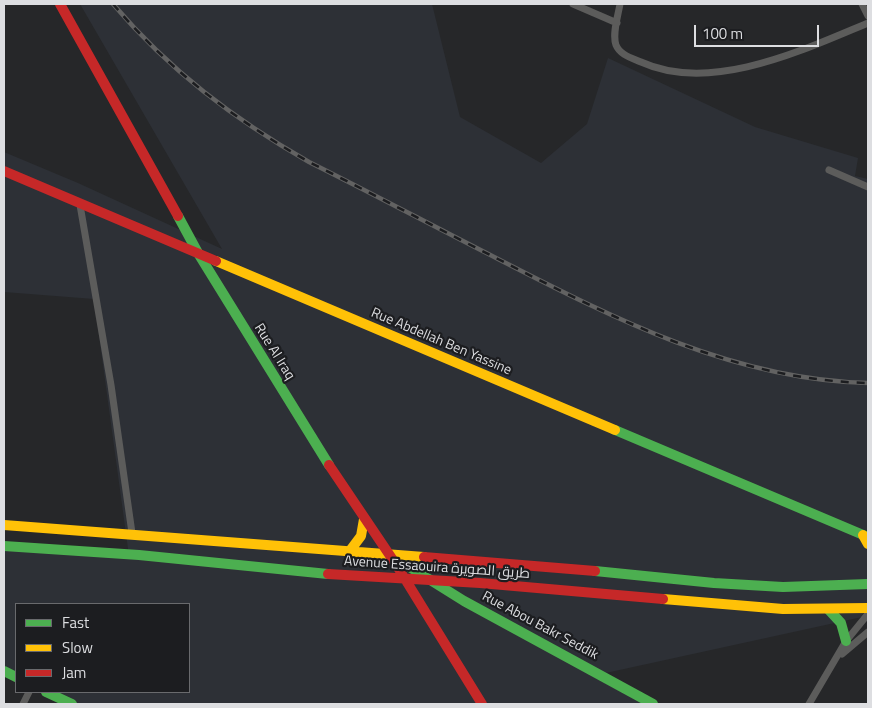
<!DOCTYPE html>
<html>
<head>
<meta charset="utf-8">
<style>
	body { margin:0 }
	#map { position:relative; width:872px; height:708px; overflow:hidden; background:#262729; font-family:"Titillium Web",sans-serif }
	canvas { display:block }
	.frame { position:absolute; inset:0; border:5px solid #dddee1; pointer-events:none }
	.legend { position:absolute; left:15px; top:603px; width:175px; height:90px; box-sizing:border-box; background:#1c1d20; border:1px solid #696a6d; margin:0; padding:6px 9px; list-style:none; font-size:15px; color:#dddee1 }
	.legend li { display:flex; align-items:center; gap:10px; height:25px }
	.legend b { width:25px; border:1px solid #696a6d }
	.scale { position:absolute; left:694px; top:25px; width:125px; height:22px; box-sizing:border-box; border:2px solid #dddee1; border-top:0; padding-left:6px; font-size:15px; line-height:18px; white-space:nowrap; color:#dddee1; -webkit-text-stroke:4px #1c1d20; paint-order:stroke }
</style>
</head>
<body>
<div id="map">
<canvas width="872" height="708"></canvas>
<div class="frame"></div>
<ul class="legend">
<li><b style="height:6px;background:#4caf50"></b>Fast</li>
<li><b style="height:6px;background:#ffc107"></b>Slow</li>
<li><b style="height:6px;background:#c62828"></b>Jam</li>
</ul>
<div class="scale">100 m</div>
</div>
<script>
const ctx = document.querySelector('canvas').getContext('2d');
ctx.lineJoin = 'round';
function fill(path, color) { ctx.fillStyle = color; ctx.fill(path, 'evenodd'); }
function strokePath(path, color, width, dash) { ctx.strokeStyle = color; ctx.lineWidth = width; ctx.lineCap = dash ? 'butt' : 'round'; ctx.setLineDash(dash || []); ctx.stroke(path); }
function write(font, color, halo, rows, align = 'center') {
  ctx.font = font + ' "Titillium Web",Cairo,sans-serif'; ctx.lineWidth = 4.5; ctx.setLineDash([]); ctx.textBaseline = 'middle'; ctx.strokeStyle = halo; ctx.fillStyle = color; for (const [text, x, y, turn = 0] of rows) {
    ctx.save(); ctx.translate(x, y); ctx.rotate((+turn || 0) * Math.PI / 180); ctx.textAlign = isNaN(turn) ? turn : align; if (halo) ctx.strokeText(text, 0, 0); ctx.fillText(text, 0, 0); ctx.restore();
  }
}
const built = new Path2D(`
	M 80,4 L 432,4 L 460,117 L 541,163 L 587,124 L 608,58 L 755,127 L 858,158 L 855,176 L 868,179 L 868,603 L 862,617 L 592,676 L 644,704 L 71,704 L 44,692 L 189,692 L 189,604 L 16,604 L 16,679 L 4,673 L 4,545 L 129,556 L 94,299 L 4,292 L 4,152 L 78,183 L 222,249 Z`);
const street = new Path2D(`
	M 573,4 L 617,23
	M 620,4 C 618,16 612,34 616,45 C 620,55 632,58 641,62 C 711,94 803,50 868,23
	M 862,4 L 868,16
	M 829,170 L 868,187
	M 80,205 L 111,385 L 132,533
	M 842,654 L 868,632
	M 23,704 L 29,692
	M 809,704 L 846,641 L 868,614`);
const fast = new Path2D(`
	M 178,216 L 198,253 L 329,465
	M 615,430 L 868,537
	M 4,546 L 139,555 L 328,574
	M 392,556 L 464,601 L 653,704
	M 595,571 L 714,583 L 783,587 L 868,584
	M 829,610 L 841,623 L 846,641
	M 4,671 L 16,677
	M 46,692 L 72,704`);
const slow = new Path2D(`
	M 216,261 L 615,430
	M 4,525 L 424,557
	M 863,535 L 868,544
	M 349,552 L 361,536 L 364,519
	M 663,599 L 783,609 L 868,608`);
const jam = new Path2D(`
	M 60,4 L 178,216
	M 4,171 L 216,261
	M 329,465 L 397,566 L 482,704
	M 424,557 L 595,571
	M 328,574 L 480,583 L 663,599`);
const rail = new Path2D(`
	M 113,4 C 170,71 234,119 309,162 C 373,194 435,227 498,259 C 615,319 734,380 868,383`);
const streetNames = [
	["Rue Abdellah Ben Yassine",441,342,23],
	["Rue Al Iraq",274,352,58],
	["Avenue Essaouira طريق الصويرة",437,568,4],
	["Rue Abou Bakr Seddik",540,626,28]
];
fill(built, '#2d3036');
strokePath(street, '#5c5c5b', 7);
strokePath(fast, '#4caf50', 10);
strokePath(slow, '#ffc107', 10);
strokePath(jam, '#c62828', 10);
strokePath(rail, '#626262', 4.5);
strokePath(rail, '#1c1d20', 2.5, [8]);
write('14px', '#dddee1', '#1c1d20', streetNames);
</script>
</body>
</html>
